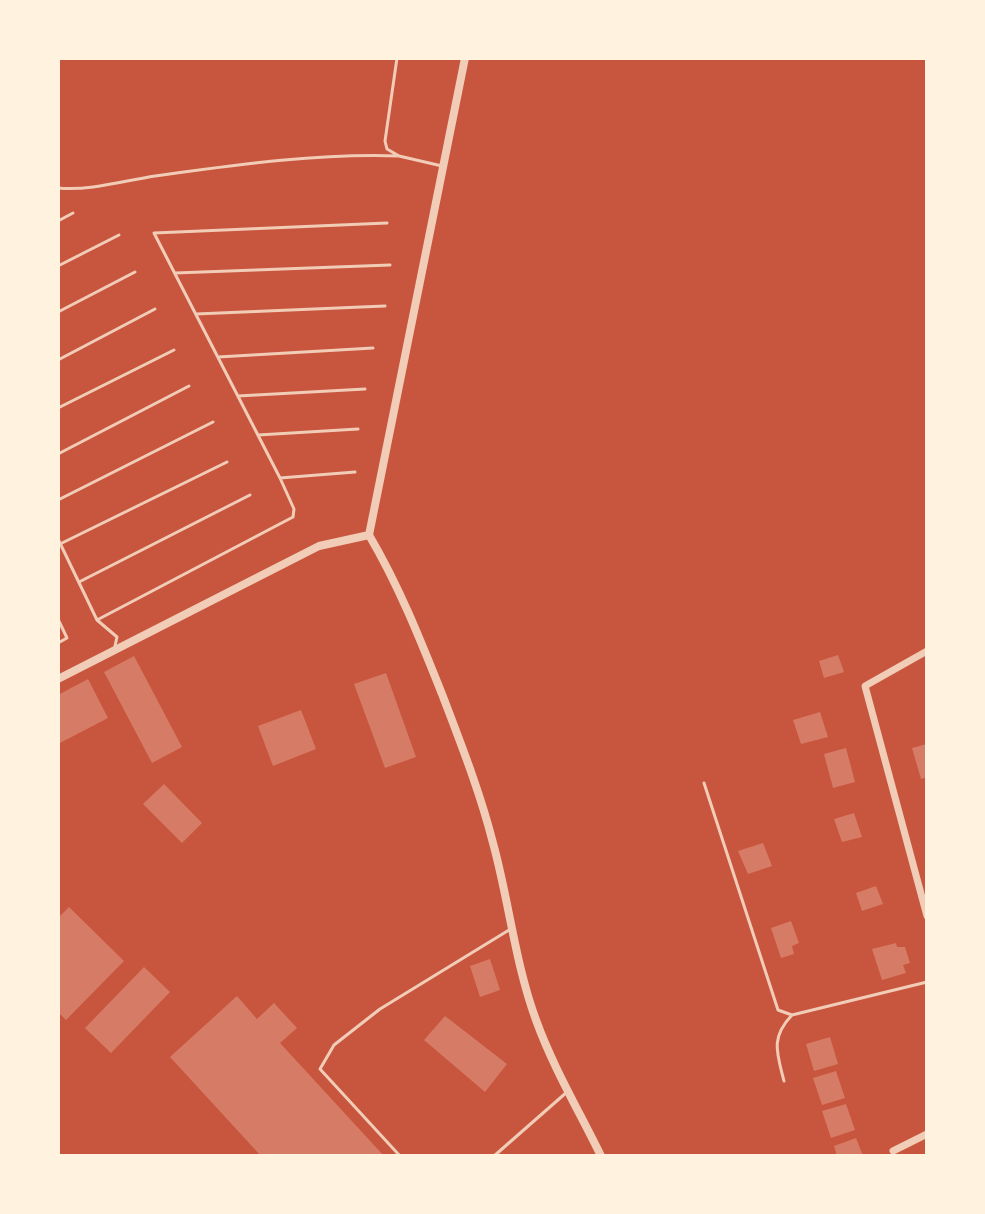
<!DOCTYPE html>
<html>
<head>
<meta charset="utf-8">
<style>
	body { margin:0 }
	#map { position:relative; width:985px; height:1214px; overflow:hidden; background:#c8553d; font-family:Helvetica,sans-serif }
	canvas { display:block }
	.frame { position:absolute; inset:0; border:60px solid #fff3e0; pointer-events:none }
</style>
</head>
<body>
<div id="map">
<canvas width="985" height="1214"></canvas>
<div class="frame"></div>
</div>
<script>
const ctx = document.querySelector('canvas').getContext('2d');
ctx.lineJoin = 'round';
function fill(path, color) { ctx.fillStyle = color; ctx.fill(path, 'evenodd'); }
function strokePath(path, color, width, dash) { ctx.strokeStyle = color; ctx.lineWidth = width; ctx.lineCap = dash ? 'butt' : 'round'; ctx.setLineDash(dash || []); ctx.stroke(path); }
const building = new Path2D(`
	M 838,655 L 844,672 L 824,678 L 819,661 Z
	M 134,656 L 182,747 L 152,763 L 104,672 Z
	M 386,673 L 416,757 L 385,768 L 354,684 Z
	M 88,679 L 108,718 L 58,744 L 58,695 Z
	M 301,710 L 316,749 L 273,766 L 258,726 Z
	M 820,712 L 828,737 L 801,744 L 793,720 Z
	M 927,744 L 927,777 L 921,779 L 912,748 Z
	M 846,748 L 855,782 L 833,788 L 824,754 Z
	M 164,784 L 202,823 L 182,843 L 143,804 Z
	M 854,813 L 862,837 L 842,842 L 834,819 Z
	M 763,843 L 772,866 L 748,874 L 738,851 Z
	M 876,886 L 883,904 L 862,911 L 856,893 Z
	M 69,907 L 124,961 L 66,1020 L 58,1012 L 58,918 Z
	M 791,921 L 799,943 L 792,946 L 794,954 L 781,958 L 771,928 Z
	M 896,943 L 897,947 L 905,947 L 910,963 L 903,965 L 906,973 L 882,980 L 872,949 Z
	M 490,959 L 500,990 L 480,997 L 470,966 Z
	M 144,967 L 170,992 L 111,1053 L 85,1028 Z
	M 237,996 L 257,1019 L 274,1003 L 297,1028 L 280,1043 L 384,1156 L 261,1156 L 170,1057 Z
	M 445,1016 L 507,1064 L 485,1092 L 424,1040 Z
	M 830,1037 L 838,1064 L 814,1071 L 806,1044 Z
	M 836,1071 L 845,1098 L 822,1105 L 813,1078 Z
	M 846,1104 L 855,1130 L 831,1138 L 822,1111 Z
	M 856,1138 L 863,1156 L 837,1156 L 834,1146 Z`);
const service = new Path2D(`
	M 397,58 L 385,141 L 387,149 L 399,156 L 442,166
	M 58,188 C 90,191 123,181 155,176 C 235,165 318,153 399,156
	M 58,221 L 73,213
	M 58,266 L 119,235
	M 175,273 L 390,265
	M 58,312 L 135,272
	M 196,314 L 385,306
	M 218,357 L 373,348
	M 58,360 L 155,309
	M 238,396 L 365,389
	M 58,408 L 174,350
	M 258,435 L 358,429
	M 58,454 L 189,386
	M 280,478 L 355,472
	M 58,500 L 213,422
	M 58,539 L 97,620 L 117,637 L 115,646
	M 60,544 L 227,462
	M 79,582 L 250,495
	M 58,619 L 67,638 L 58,643
	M 97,620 L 293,517 L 294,509 L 280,478 L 154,233 L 387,223
	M 704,783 L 778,1010 L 792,1015
	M 58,1045 L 58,1046
	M 784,1081 C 777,1053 770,1038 792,1015 L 927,982
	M 400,1156 L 320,1069 L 334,1045 L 380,1009 L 509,930
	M 494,1156 L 567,1092`);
const minor = new Path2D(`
	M 927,651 L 865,686 L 927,916
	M 893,1151 L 927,1134`);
const tertiary = new Path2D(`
	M 369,535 C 399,586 420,639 442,694 C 461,744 480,792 493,843 C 509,901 515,963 536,1020 C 553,1067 579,1111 601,1156
	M 369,535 L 465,58
	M 58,679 L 319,546 L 369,535`);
fill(building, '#d67c66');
strokePath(service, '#f1ccb7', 3);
strokePath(minor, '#f1ccb7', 7);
strokePath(tertiary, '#f1ccb7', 8);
</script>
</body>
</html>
